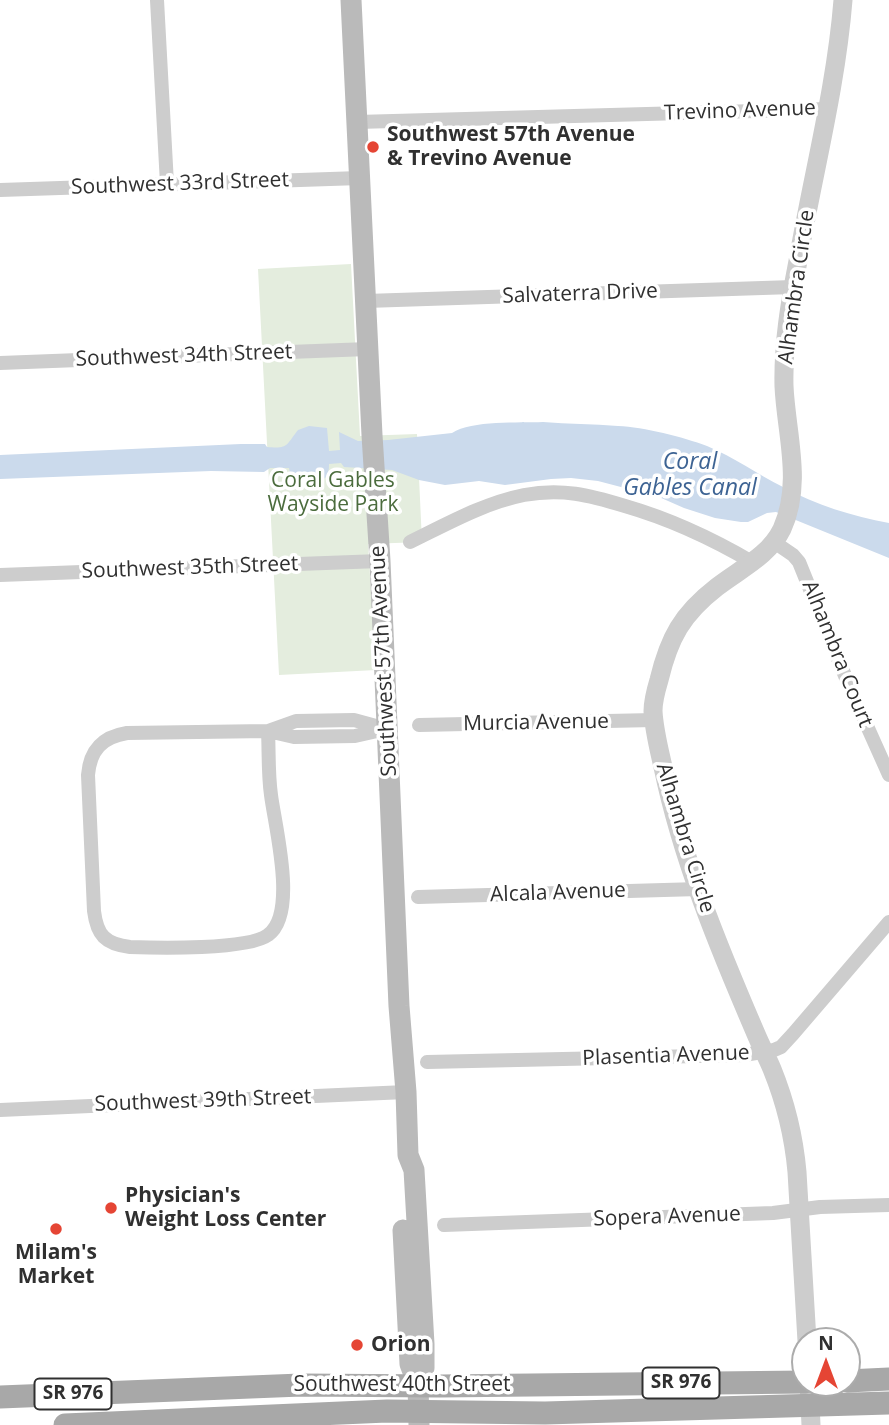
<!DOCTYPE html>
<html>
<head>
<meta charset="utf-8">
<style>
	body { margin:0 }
	#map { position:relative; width:889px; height:1425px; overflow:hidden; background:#fff; font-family:"Open Sans",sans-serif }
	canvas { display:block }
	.north { position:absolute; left:791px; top:1327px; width:70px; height:70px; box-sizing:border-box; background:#fff; border:2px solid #acacac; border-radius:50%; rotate:0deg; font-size:19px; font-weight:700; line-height:28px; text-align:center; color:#303030 }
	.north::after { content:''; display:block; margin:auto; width:24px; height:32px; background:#e54534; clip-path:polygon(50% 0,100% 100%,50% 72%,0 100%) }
</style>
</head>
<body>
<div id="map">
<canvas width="889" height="1425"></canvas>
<div class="north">N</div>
</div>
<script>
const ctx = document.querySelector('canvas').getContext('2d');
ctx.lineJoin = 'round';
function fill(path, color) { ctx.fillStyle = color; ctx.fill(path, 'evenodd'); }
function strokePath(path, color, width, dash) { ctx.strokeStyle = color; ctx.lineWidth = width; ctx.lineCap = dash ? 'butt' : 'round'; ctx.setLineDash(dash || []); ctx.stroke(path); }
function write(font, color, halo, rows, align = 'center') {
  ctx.font = font + ' "Open Sans",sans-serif'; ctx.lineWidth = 7; ctx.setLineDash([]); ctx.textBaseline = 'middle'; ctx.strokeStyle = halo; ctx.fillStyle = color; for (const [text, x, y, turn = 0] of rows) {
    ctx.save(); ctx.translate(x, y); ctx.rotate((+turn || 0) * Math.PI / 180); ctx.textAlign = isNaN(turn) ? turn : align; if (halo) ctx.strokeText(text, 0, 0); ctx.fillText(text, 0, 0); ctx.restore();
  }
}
const green = new Path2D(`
	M 351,264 L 360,436 L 417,434 L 422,542 L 368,544 L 376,670 L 279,675 L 258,269 Z`);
const water = new Path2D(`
	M 543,422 C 568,424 593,424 618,426 C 644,427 683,437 707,446 C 734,457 757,474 783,487 C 816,505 852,516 889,523 L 889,558 L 776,512 L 767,513 L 748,522 L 741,522 L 715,518 L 684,508 L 659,497 L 598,481 L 571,478 L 551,479 L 505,485 L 479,481 L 445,485 L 419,480 L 392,470 L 344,467 L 341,463 L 329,464 C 330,490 305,481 290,474 L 289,468 L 270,468 L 264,472 L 211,471 L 0,479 L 0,455 L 241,444 L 265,444 L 267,447 C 289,449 286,445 298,430 L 309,426 L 327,428 L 329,451 L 340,450 L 339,432 L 358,441 L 388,440 L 452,433 C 472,420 519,423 543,422 Z`);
const minor = new Path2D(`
	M 157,0 L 167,184
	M 357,122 L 828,109
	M 0,190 L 360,178
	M 366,301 L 793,287
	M 0,363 L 368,349
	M 410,542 C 447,524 484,503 524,495 C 562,488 589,495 625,506 C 670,519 711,538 752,562
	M 774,542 L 793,555 L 799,562 L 850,688 L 889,775
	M 0,575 L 380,561
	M 419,725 L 654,720
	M 268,731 C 269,752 268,774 271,795 C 275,827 298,914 268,935 C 248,950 157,948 130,947 C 105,944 97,935 94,911 L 88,775 C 90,750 102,737 127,733 Z
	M 268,731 L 296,721 L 354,720 L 387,729
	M 268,731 L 294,737 L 355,736 L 386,729
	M 418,897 L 699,889
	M 427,1062 L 744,1055 L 774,1050 L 781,1047 L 793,1034 L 889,922
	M 0,1110 L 406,1092
	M 444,1225 L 773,1213 L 820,1207 L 889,1205`);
const tertiary = new Path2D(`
	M 807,1341 L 797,1172 C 794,1138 785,1101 772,1069 C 767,1057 761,1046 756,1034 C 719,948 682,859 663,767 C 659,749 654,730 653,711 C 653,701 656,690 659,680 C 669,638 682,614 717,587 C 740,569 769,556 782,529 C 803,483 786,433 784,386 C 783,344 790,302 798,261 C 813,174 836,88 843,0
	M 809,1383 L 811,1425`);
const secondary = new Path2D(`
	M 351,0 L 372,435 L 380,561 L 399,1006 L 406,1092 L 408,1155 L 414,1170 L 424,1344 L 424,1368 L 418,1385
	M 403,1230 L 410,1364 L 418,1385 L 419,1425`);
const primary = new Path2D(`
	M 847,1381 L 889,1379
	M 0,1397 L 301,1385 L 440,1386 L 805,1382
	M 65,1425 L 387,1411 L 545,1413 L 889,1403`);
const markers = [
	[373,147,7,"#e54534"],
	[111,1208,7,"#e54534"],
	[56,1229,7,"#e54534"],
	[357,1345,7,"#e54534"]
];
const shields = [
	[681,1383,77],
	[73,1394,77]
];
const shieldNames = [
	["SR 976",681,1383],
	["SR 976",73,1394]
];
const streetNames = [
	["Trevino Avenue",740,111,-2],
	["Southwest 33rd Street",180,184,-2],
	["Alhambra Circle",797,287,-82],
	["Salvaterra Drive",580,294,-2],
	["Southwest 34th Street",184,356,-2],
	["Southwest 35th Street",190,568,-2],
	["Alhambra Court",837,654,68],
	["Southwest 57th Avenue",384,661,-93],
	["Murcia Avenue",536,723,-1],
	["Alhambra Circle",685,838,73],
	["Alcala Avenue",558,893,-2],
	["Plasentia Avenue",666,1056,-2],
	["Southwest 39th Street",203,1101,-2],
	["Sopera Avenue",667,1217,-2],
	["Southwest 40th Street",402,1385]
];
const poiNames = [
	["Southwest 57th Avenue",387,135],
	["& Trevino Avenue",387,159],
	["Physician's",125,1196],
	["Weight Loss Center",125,1220],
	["Milam's",56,1253,"center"],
	["Market",56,1277,"center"],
	["Orion",371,1345]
];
const parkNames = [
	["Coral Gables",333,481],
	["Wayside Park",333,505]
];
const waterNames = [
	["Coral",690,462],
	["Gables Canal",690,488]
];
fill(green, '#e4edde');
fill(water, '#cbdaec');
strokePath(minor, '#cdcdcd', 14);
strokePath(tertiary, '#cdcdcd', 19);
strokePath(secondary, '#bababa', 21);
strokePath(primary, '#a8a8a8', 23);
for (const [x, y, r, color] of markers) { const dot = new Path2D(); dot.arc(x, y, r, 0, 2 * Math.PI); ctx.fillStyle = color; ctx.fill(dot); strokePath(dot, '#fff', 2.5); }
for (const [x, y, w] of shields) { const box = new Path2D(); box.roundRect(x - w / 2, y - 15.5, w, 31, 5); ctx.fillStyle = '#fff'; ctx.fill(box); strokePath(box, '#303030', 2); }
write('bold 19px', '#303030', null, shieldNames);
write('21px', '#303030', '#fff', streetNames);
write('bold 21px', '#303030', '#fff', poiNames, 'left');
write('21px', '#4b6c3d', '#fff', parkNames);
write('italic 23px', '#3d6393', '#fff', waterNames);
</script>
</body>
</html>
